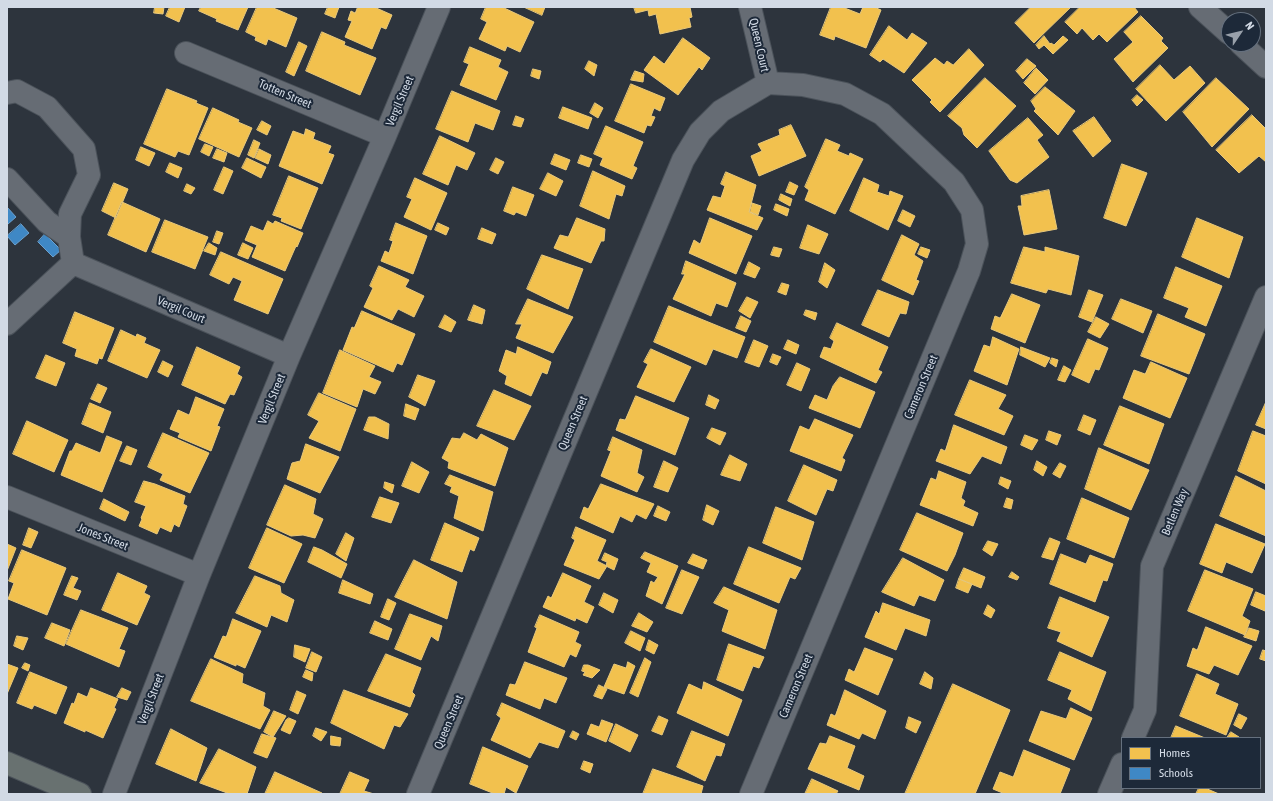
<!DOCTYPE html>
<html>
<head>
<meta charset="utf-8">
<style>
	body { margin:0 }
	#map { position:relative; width:1273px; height:801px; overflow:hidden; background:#2d343d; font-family:"Asap Condensed",sans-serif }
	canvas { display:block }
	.frame { position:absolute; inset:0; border:8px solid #d2dae5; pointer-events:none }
	.legend { position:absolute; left:1121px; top:737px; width:140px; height:52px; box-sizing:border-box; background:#1d2939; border:1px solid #65707e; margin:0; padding:5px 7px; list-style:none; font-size:12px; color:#d2dae5 }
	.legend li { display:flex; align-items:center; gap:8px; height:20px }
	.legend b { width:20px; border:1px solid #65707e }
	.north { position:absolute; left:1221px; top:12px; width:40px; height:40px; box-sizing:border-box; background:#1d2939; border:1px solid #65707e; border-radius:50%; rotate:55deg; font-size:11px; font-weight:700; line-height:16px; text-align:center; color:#d2dae5 }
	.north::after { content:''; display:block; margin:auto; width:14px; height:18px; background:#98a0aa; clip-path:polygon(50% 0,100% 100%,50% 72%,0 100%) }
</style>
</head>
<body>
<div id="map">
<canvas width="1273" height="801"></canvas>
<div class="frame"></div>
<ul class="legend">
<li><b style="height:11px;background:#f2c14e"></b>Homes</li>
<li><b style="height:11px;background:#3f88c5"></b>Schools</li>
</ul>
<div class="north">N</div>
</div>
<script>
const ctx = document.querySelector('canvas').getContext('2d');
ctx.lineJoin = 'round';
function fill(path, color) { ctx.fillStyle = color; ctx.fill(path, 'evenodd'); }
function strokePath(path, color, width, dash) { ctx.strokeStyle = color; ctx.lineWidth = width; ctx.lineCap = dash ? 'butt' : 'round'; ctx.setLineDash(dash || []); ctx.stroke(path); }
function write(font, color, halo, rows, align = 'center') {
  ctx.font = font + ' "Asap Condensed",sans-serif'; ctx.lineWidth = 4; ctx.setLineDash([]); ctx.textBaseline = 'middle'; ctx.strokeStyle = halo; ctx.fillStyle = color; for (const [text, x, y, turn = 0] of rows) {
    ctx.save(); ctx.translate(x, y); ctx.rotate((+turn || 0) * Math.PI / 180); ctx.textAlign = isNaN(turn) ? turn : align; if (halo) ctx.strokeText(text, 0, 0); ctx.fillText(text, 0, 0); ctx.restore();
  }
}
const homes = new Path2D(`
	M 155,7 L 164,7 L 163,14 L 154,13 Z
	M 170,7 L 185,7 L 179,22 L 166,16 Z
	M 201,7 L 248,7 L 238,30 L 216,21 L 217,19 L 199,11 Z
	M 257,7 L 271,7 L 297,18 L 286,47 L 268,39 L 266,45 L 255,40 L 256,37 L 246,32 Z
	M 328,7 L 339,7 L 335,18 L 325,14 Z
	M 358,7 L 374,7 L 392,15 L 386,29 L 381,27 L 372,49 L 345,37 L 352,21 L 348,20 L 351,11 L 355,13 Z
	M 486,7 L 502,7 L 534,22 L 520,52 L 507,46 L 505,51 L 479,39 L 487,22 L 481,19 Z
	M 524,7 L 545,7 L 542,15 Z
	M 634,7 L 690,7 L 692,17 L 689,18 L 691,27 L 660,34 L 656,14 L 649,16 L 648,10 L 636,13 Z
	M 831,7 L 842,7 L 860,14 L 863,7 L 874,7 L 881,10 L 866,48 L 835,36 L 834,40 L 820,35 Z
	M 1031,7 L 1071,7 L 1034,43 L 1015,23 Z
	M 1080,7 L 1134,7 L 1138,12 L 1107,42 L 1099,34 L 1093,40 L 1082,28 L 1077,34 L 1065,22 Z
	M 1141,16 L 1163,38 L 1161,41 L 1168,48 L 1133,82 L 1114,59 L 1133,42 L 1124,32 Z
	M 889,26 L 907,40 L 912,33 L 927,43 L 904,73 L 883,59 L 880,62 L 870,55 Z
	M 322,32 L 345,42 L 344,45 L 376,58 L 360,95 L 306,71 Z
	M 1044,36 L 1050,44 L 1051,43 L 1054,45 L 1063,36 L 1068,40 L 1053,54 L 1044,45 L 1039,49 L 1036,45 Z
	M 683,38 L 710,58 L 702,70 L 699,67 L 678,95 L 644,70 L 654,56 L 664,64 Z
	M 299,42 L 307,46 L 294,76 L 286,72 Z
	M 470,47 L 501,60 L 498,67 L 508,72 L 496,100 L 460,85 L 469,64 L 464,62 Z
	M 969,49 L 984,65 L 940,112 L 930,102 L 932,100 L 912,80 L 935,58 L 944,65 L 947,61 L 953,65 Z
	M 1027,59 L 1036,66 L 1023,79 L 1016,71 Z
	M 589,61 L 597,65 L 594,76 L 585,69 Z
	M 1160,65 L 1174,80 L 1190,66 L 1205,83 L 1166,121 L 1136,89 Z
	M 1036,68 L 1048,80 L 1035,94 L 1024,83 Z
	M 533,69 L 541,71 L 539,79 L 531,76 Z
	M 635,71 L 644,74 L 643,82 L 631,80 Z
	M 985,78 L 1016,106 L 977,148 L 964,135 L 962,128 L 948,116 Z
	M 1216,78 L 1249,109 L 1212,147 L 1183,112 Z
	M 631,84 L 665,98 L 660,111 L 654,108 L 651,116 L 655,117 L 651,126 L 647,125 L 644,133 L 615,121 Z
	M 1045,87 L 1075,111 L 1058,135 L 1034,111 L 1036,109 L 1031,101 Z
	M 167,89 L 197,101 L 196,103 L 208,108 L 189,155 L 178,151 L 175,157 L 144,144 Z
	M 452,91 L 500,111 L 493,130 L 475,123 L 468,142 L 436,129 Z
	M 1137,95 L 1143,100 L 1137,106 L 1132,100 Z
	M 595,103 L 603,108 L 598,118 L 590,113 Z
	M 563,107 L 592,118 L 588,129 L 559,118 Z
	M 213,108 L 239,120 L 238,122 L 252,128 L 239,157 L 199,139 Z
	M 1252,115 L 1266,129 L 1266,162 L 1259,156 L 1239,173 L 1216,150 Z
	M 516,116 L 524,119 L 521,127 L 513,125 Z
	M 1094,117 L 1111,141 L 1093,157 L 1073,131 Z
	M 1028,118 L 1043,135 L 1037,140 L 1049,157 L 1017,183 L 1010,180 L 989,151 Z
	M 262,121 L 271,126 L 267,135 L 257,130 Z
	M 791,125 L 806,156 L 759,176 L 751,156 L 762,151 L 758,144 L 780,135 L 779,130 Z
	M 606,126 L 643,142 L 633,166 L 637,168 L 632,179 L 600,165 L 603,158 L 594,154 Z
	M 306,129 L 315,133 L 313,139 L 331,146 L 328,153 L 334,155 L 322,184 L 279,166 L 293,131 L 304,135 Z
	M 440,136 L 475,153 L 467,170 L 456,165 L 448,185 L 423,174 Z
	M 826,139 L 840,145 L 837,151 L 849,156 L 850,153 L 863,159 L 835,214 L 805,200 L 809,190 L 805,187 Z
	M 254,140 L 260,143 L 254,158 L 248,155 Z
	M 205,144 L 213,147 L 209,156 L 201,152 Z
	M 141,147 L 155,153 L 149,166 L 136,160 Z
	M 217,149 L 227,153 L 224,162 L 213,158 Z
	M 259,149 L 271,155 L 268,164 L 255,158 Z
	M 555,154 L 570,160 L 566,170 L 551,164 Z
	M 581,155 L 592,159 L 589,167 L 578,163 Z
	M 247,158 L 266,167 L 261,178 L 242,168 Z
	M 496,158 L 504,162 L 498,174 L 490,170 Z
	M 170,163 L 182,168 L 178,178 L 166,172 Z
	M 1122,164 L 1147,173 L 1126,226 L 1104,218 Z
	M 224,167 L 233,171 L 223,194 L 214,190 Z
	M 593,171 L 625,186 L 622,196 L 616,194 L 609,219 L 580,206 Z
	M 726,172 L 756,185 L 749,212 L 763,218 L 757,230 L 707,210 L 713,196 L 721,198 L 725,186 L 721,184 Z
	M 548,173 L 563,181 L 556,196 L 540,189 Z
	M 289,176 L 318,188 L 301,229 L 281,221 L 282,218 L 273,215 Z
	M 415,178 L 447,193 L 431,230 L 404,217 L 412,199 L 407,197 Z
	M 864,178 L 879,185 L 877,192 L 889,196 L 890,191 L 903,196 L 888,230 L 850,211 Z
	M 790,182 L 798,186 L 794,195 L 786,192 Z
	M 114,183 L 128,189 L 116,218 L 102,211 Z
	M 187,184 L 195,188 L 191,194 L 184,191 Z
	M 513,187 L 534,195 L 526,216 L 516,212 L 514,215 L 504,211 Z
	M 1049,190 L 1057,229 L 1024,235 L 1018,206 L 1022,206 L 1021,196 Z
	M 781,194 L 792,199 L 790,206 L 779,200 Z
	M 122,202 L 160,219 L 146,252 L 108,235 Z
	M 752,203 L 761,206 L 758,215 L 750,212 Z
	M 776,204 L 789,209 L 787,216 L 774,210 Z
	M 903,210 L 915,216 L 910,227 L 898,221 Z
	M 577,218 L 605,229 L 604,241 L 601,241 L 591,263 L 554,248 L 560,235 L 568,237 Z
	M 710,218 L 752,236 L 736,274 L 689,253 L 694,240 L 700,244 Z
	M 1197,218 L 1243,237 L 1229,278 L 1182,257 Z
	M 165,220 L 208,237 L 195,269 L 152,252 Z
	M 268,221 L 273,224 L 275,221 L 303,233 L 297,247 L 296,246 L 285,271 L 252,257 L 257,245 L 245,240 L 251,226 L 263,231 Z
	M 396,223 L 427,236 L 413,274 L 381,261 L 385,251 L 389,253 L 393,241 L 390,240 Z
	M 438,223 L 449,228 L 446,235 L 435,230 Z
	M 808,225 L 828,234 L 819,254 L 800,248 Z
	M 482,228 L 496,234 L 492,244 L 478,239 Z
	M 217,231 L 223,233 L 219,244 L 213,242 Z
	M 902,235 L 919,244 L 914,255 L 923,261 L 916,280 L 919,281 L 913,295 L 882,280 Z
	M 209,243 L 217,248 L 215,255 L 204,251 Z
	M 243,243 L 253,248 L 248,259 L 238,255 Z
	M 774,247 L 782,249 L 779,257 L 771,255 Z
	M 921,247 L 930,250 L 927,258 L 918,254 Z
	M 1024,247 L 1045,252 L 1045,247 L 1079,256 L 1071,295 L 1048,289 L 1046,293 L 1011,283 Z
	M 221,252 L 283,279 L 268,314 L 234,300 L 242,281 L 233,277 L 229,284 L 210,275 Z
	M 542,255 L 583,269 L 568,309 L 527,289 Z
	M 686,261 L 736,283 L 727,307 L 716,303 L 711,316 L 673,299 L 685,274 L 682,274 Z
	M 749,262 L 760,268 L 755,278 L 744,274 Z
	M 825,263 L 835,270 L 827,288 L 819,282 Z
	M 379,266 L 409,280 L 405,287 L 424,296 L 414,317 L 398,309 L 392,320 L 364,307 L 373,288 L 370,286 Z
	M 1176,267 L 1222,286 L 1206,326 L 1185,317 L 1189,308 L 1164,298 Z
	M 782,283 L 789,285 L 786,295 L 778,292 Z
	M 878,290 L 909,302 L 906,314 L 900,313 L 889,337 L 862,325 Z
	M 1089,290 L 1103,295 L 1092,322 L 1079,317 Z
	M 1012,294 L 1040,305 L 1025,343 L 991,329 L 995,316 L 1000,318 Z
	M 747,297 L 758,302 L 750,318 L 739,311 Z
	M 528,299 L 573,317 L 553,353 L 516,338 L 522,324 L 516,324 Z
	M 1121,299 L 1152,311 L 1143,333 L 1112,319 Z
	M 474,305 L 485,310 L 482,324 L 468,320 Z
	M 669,306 L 745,337 L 737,358 L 713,349 L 706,365 L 654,342 Z
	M 806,310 L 817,313 L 815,320 L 804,315 Z
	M 362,311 L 415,334 L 402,365 L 397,363 L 393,372 L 343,350 L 352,327 L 354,328 Z
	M 75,312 L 114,328 L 102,359 L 99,358 L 97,364 L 75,356 L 77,349 L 63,343 Z
	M 1158,314 L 1205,334 L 1189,374 L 1141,356 Z
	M 445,315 L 456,322 L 451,332 L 439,327 Z
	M 741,316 L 751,321 L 746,332 L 736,328 Z
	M 1096,317 L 1109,324 L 1100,338 L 1088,332 Z
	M 837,323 L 888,347 L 878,370 L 882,372 L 876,383 L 820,357 L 824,347 L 831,349 L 834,341 L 830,338 Z
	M 121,330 L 136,337 L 137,334 L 146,338 L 144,343 L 160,350 L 147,378 L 108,361 Z
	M 993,337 L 1019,349 L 1007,385 L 974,371 L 984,345 L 990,347 Z
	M 1088,339 L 1108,348 L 1099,370 L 1095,369 L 1089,383 L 1072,375 Z
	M 754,340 L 768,346 L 759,367 L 745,362 Z
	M 788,340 L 799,345 L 796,354 L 784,349 Z
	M 197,347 L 240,367 L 237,374 L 242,377 L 234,395 L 230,394 L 225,404 L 182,385 Z
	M 518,347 L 551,362 L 547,374 L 542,372 L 531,396 L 505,384 L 507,376 L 499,371 L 506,350 L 516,354 Z
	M 1021,347 L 1050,358 L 1045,367 L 1020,355 Z
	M 651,349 L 691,367 L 674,402 L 637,387 L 648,364 L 644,362 Z
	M 340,350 L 375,366 L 369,377 L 381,382 L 375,394 L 363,389 L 357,407 L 323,393 Z
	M 773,354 L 781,357 L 777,365 L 770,362 Z
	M 46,355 L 65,363 L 56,386 L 36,378 Z
	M 1052,358 L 1058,360 L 1056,367 L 1050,363 Z
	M 163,361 L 173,366 L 168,377 L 158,372 Z
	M 1151,362 L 1187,378 L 1170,418 L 1123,398 L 1134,370 L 1145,374 Z
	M 797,363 L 810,369 L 801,391 L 787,385 Z
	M 1064,366 L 1071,370 L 1065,382 L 1058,380 Z
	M 418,375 L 435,381 L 425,406 L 409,397 Z
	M 840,377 L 875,392 L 860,428 L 809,408 L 815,395 L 827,400 L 833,386 Z
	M 970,380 L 1006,395 L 998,409 L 1013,416 L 1004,435 L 955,415 Z
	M 98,384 L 107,388 L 100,403 L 91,399 Z
	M 494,390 L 531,406 L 514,440 L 477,426 Z
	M 319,393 L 356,409 L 340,451 L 309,438 L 319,421 L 308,415 Z
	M 709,395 L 719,400 L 715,409 L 706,405 Z
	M 636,396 L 689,418 L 675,455 L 616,430 L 620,419 L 625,420 Z
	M 196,397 L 224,409 L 217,426 L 220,427 L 211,451 L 178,437 L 180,433 L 170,429 L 178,410 L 189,415 Z
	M 1266,402 L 1266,429 L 1256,425 Z
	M 90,403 L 111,412 L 103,433 L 82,424 Z
	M 406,404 L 419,409 L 415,420 L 404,416 Z
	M 1120,406 L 1164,424 L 1149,464 L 1104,445 Z
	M 1084,415 L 1096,420 L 1090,435 L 1078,430 Z
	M 369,417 L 375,417 L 389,424 L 388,439 L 364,430 Z
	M 815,419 L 853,435 L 842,458 L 845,460 L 841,471 L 790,451 L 800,426 L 809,430 Z
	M 27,421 L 68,440 L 54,472 L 13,454 Z
	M 954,425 L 1007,447 L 1001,464 L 982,456 L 970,474 L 936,461 L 941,449 L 945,451 Z
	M 712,428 L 726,433 L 720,445 L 707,438 Z
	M 1049,431 L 1061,435 L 1057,445 L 1046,440 Z
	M 1253,431 L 1266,436 L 1266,484 L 1238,471 Z
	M 163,433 L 209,453 L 190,493 L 160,480 L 163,474 L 148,467 Z
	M 464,433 L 477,440 L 481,434 L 508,448 L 495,486 L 448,468 L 449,462 L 442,458 L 452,438 L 460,439 Z
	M 1025,435 L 1038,440 L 1032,450 L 1021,445 Z
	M 107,436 L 122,442 L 102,492 L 61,475 L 70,451 L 72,451 L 76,443 L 100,453 Z
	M 613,437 L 642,450 L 637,473 L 644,477 L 637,492 L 601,476 L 611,451 L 608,450 Z
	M 306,444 L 339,457 L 320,493 L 287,479 L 292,463 L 300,461 Z
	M 127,446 L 137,450 L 131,465 L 120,461 Z
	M 1099,448 L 1149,470 L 1131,510 L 1085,489 Z
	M 730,455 L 747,464 L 740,481 L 721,475 Z
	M 664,461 L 678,468 L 668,492 L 654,487 Z
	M 1037,461 L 1047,467 L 1043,476 L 1034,470 Z
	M 412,462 L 429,472 L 419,493 L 402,486 Z
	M 1060,463 L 1066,466 L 1060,478 L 1053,474 Z
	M 804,465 L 837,480 L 833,491 L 827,489 L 816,515 L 788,501 Z
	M 939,471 L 966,482 L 961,498 L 965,501 L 963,506 L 978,513 L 973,526 L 920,505 L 931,478 L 936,480 Z
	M 450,475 L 493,492 L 483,531 L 454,518 L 459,496 L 450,492 L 452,487 L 445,484 Z
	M 1236,476 L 1266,491 L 1266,536 L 1220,516 Z
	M 1001,477 L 1011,481 L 1008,489 L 999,484 Z
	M 144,481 L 155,484 L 185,496 L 183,504 L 187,506 L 179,527 L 174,524 L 171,532 L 160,527 L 157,534 L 139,526 L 142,519 L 141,518 L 146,506 L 135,502 Z
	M 385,482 L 394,485 L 392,493 L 384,488 Z
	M 601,484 L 654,504 L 646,519 L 636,514 L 632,522 L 620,516 L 613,533 L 580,518 L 584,507 L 588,509 Z
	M 285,485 L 316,499 L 313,514 L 323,519 L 315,538 L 303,535 L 291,536 L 267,525 Z
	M 380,497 L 399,503 L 391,523 L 372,517 Z
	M 1007,498 L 1013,500 L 1011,509 L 1004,507 Z
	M 1082,498 L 1129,518 L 1114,558 L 1067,539 Z
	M 104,499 L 129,512 L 125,521 L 100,509 Z
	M 707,505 L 719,511 L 713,525 L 703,520 Z
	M 658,506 L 670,512 L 666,521 L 654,516 Z
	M 776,507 L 814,522 L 802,560 L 763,543 Z
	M 917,513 L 963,533 L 955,555 L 947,571 L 900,550 Z
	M 445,523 L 479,538 L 474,551 L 470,549 L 462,572 L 431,560 Z
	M 1216,524 L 1265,544 L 1252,573 L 1226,562 L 1222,573 L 1200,564 Z
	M 576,527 L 606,540 L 597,561 L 607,566 L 599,579 L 564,565 L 575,540 L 572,538 Z
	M 29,528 L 38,532 L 31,548 L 23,545 Z
	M 267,528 L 302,544 L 284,583 L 249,568 Z
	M 346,533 L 354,538 L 346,561 L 336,554 Z
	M 1050,538 L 1060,542 L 1053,560 L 1042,557 Z
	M 988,541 L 998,544 L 992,556 L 983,550 Z
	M 7,544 L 16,548 L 7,571 Z
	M 314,547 L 322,550 L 347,564 L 341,578 L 308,562 Z
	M 749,547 L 801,568 L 795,579 L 790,577 L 779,603 L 734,584 Z
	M 22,550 L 66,568 L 47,615 L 8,599 L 14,583 L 9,581 Z
	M 645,552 L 678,566 L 662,604 L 646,596 L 651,581 L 654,583 L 658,577 L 647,572 L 651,563 L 641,558 Z
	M 605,553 L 618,559 L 614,570 L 606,566 L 607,562 L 602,560 Z
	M 693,554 L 707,560 L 703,569 L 688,563 Z
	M 1061,554 L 1086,564 L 1090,555 L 1113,564 L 1107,581 L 1103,580 L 1095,602 L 1050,584 Z
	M 903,558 L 944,580 L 935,601 L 919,595 L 914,606 L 882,592 Z
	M 414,560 L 457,582 L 447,619 L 395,597 Z
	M 964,568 L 985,577 L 981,588 L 959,579 Z
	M 682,570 L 699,577 L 682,614 L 666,608 Z
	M 1205,570 L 1253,589 L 1242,616 L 1250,621 L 1245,635 L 1188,611 Z
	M 1012,572 L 1019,577 L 1017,580 L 1009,577 Z
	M 118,573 L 147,586 L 144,593 L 150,596 L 137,625 L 102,610 Z
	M 563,573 L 591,586 L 584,602 L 594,607 L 587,623 L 576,618 L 575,621 L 543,607 L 548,596 L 551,598 Z
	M 72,576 L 78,578 L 73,588 L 81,591 L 77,600 L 64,595 Z
	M 255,576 L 280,586 L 281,593 L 294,600 L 287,622 L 271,615 L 267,627 L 236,613 Z
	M 959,579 L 972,584 L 968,593 L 956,588 Z
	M 343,580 L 373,594 L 370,604 L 339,593 Z
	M 724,587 L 777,610 L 765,649 L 722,631 L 729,610 L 714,603 Z
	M 1256,592 L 1266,596 L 1266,607 L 1265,611 L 1251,605 Z
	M 604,593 L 618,600 L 613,613 L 599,605 Z
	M 1060,597 L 1109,617 L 1092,657 L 1057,641 L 1061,632 L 1048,628 Z
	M 388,599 L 396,603 L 389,620 L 381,617 Z
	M 883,603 L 930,620 L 926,636 L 905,628 L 896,650 L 865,637 L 876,611 L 879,614 Z
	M 988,605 L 995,610 L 991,618 L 984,614 Z
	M 81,610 L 128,628 L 119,649 L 125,651 L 119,667 L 66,644 Z
	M 639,613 L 653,622 L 647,632 L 632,626 Z
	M 410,614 L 442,626 L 438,641 L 431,636 L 421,660 L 395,649 Z
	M 540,615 L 579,632 L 575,642 L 581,645 L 576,657 L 570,654 L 564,667 L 528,652 L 537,628 L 535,627 Z
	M 233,619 L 261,631 L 245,668 L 236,664 L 236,666 L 214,657 L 223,636 L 226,637 Z
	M 375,621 L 392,629 L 388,640 L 370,633 Z
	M 52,623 L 70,630 L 64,646 L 45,638 Z
	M 1206,627 L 1252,646 L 1238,675 L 1214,665 L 1209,674 L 1187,666 L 1193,648 L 1197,650 Z
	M 1249,628 L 1259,631 L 1256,641 L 1244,637 Z
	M 631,631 L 645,638 L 640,651 L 625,643 Z
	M 17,636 L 28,638 L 23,650 L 14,646 Z
	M 649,640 L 658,645 L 654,654 L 646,650 Z
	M 729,644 L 764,657 L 759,668 L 753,666 L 743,691 L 717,680 Z
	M 295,645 L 310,649 L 305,662 L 294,657 Z
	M 865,648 L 893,659 L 878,695 L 845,680 L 849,669 L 854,672 Z
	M 1263,650 L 1266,651 L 1266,661 L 1260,659 Z
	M 312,652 L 322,657 L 316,672 L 306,668 Z
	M 1060,652 L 1106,672 L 1091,711 L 1068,699 L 1072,690 L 1048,680 Z
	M 386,654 L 421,668 L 412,692 L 415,695 L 410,707 L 368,691 Z
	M 645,658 L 651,662 L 638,697 L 630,693 Z
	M 211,659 L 243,674 L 242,683 L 265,693 L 263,706 L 270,710 L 260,729 L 191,701 Z
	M 525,662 L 567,678 L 556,703 L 544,698 L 540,709 L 506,695 L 510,684 L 515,685 Z
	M 628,662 L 635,666 L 624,694 L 604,687 L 614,664 L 626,668 Z
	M 25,663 L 30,665 L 28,671 L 22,668 Z
	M 7,664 L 18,668 L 7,694 Z
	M 584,665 L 588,665 L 600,670 L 592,678 L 583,675 L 585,672 L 582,671 Z
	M 306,670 L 313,673 L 312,681 L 303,677 Z
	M 30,672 L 67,687 L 56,714 L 34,705 L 32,709 L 17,703 Z
	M 925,672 L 933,678 L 931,689 L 920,684 Z
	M 1197,674 L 1219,684 L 1215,694 L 1238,704 L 1226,735 L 1180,716 Z
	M 704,682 L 742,700 L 728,736 L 677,713 L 689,684 L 702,690 Z
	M 953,684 L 1010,710 L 975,794 L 905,794 Z
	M 599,685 L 607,689 L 602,699 L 594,696 Z
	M 91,688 L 118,699 L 114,708 L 116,709 L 103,738 L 85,730 L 85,732 L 64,723 L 72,703 L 74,704 L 78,693 L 87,697 Z
	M 122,688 L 131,692 L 127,700 L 117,697 Z
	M 344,690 L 408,714 L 400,727 L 394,725 L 384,749 L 331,723 Z
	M 845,690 L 886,711 L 875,739 L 862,733 L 859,739 L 827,725 L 831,714 L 835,716 Z
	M 297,691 L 306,695 L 298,714 L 290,710 Z
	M 502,703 L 565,731 L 558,748 L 539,742 L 530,758 L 491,740 L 501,718 L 497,715 Z
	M 1071,708 L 1092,718 L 1074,760 L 1029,741 L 1041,711 L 1066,719 Z
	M 274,711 L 286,716 L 273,737 L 264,732 Z
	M 1239,714 L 1247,718 L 1241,729 L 1234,725 Z
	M 659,716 L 668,720 L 662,735 L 652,731 Z
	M 909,717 L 921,722 L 916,733 L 906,728 Z
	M 289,718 L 296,721 L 290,734 L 281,730 L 286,720 Z
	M 602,720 L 613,724 L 606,742 L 587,734 L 591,724 L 599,727 Z
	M 616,724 L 638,735 L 630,752 L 609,741 Z
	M 1176,726 L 1205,738 L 1171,738 Z
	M 316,728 L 327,732 L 321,741 L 313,736 Z
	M 171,729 L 207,748 L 196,781 L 156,764 Z
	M 573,731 L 579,734 L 576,740 L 570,737 Z
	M 692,731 L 725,744 L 721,756 L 716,755 L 705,781 L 677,767 Z
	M 1231,732 L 1239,737 L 1238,738 L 1227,738 Z
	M 262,734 L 276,738 L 267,758 L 254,753 Z
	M 331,736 L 341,738 L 340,746 L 331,745 Z
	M 830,736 L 855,746 L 847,768 L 864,776 L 859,790 L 808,769 L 820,743 L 826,744 Z
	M 483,747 L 528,766 L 516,793 L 506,787 L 504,794 L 495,794 L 470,784 Z
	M 219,749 L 256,767 L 247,794 L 230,794 L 200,783 Z
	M 1024,750 L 1070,769 L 1060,794 L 1005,794 L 993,789 L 1000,772 L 1013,777 Z
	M 584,761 L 593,764 L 590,773 L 581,769 Z
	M 653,769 L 703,786 L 701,794 L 643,794 Z
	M 275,772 L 322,793 L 322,794 L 265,794 Z
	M 350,772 L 369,780 L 364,791 L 374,794 L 340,794 Z
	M 812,779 L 838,791 L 836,794 L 805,794 Z
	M 1199,788 L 1205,788 L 1219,794 L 1196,794 Z`);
const schools = new Path2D(`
	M 7,207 L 16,217 L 8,224 L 7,224 Z
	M 21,224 L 29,233 L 15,245 L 7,236 Z
	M 45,234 L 61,250 L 53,257 L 38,242 Z`);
const minor = new Path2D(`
	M 750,7 L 768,83
	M 1200,7 L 1229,33
	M 1241,44 L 1266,67
	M 186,53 L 385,136
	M 7,93 L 17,91 L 47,107 L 84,149 L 89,175 L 70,214 L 69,237 L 73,263
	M 7,179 L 47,222 L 69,237
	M 73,263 L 289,356
	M 7,324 L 73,263
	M 7,497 L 199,575
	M 1133,738 L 1145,710 L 1152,566 L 1266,297
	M 114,794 L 199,575 L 289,356 L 385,136 L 439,7
	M 418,794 L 683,160 L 700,132 L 721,111 L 768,83
	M 751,794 L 969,271 L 977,244 L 972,210 L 954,182 L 882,114 L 845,94 L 803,85 L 768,83
	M 1109,794 L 1122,764`);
const major = new Path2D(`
	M 7,763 L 80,794`);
const streetNames = [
	["Queen Court",759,45,77],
	["Totten Street",285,94,23],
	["Vergil Street",400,101,-67],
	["Vergil Court",181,310,23],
	["Cameron Street",921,387,-67],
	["Vergil Street",272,399,-68],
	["Queen Street",573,423,-67],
	["Betlen Way",1175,512,-67],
	["Jones Street",103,537,22],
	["Cameron Street",796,686,-67],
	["Vergil Street",151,699,-69],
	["Queen Street",449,722,-67]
];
fill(homes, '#f2c14e');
strokePath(homes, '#e8c87b', 1);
fill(schools, '#3f88c5');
strokePath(schools, '#6ba1cf', 1);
strokePath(minor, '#4b525a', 24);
strokePath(major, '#4b525a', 24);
strokePath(minor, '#666c74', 22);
strokePath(major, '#687170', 22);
write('12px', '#d2dae5', '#1d2939', streetNames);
</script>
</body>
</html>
